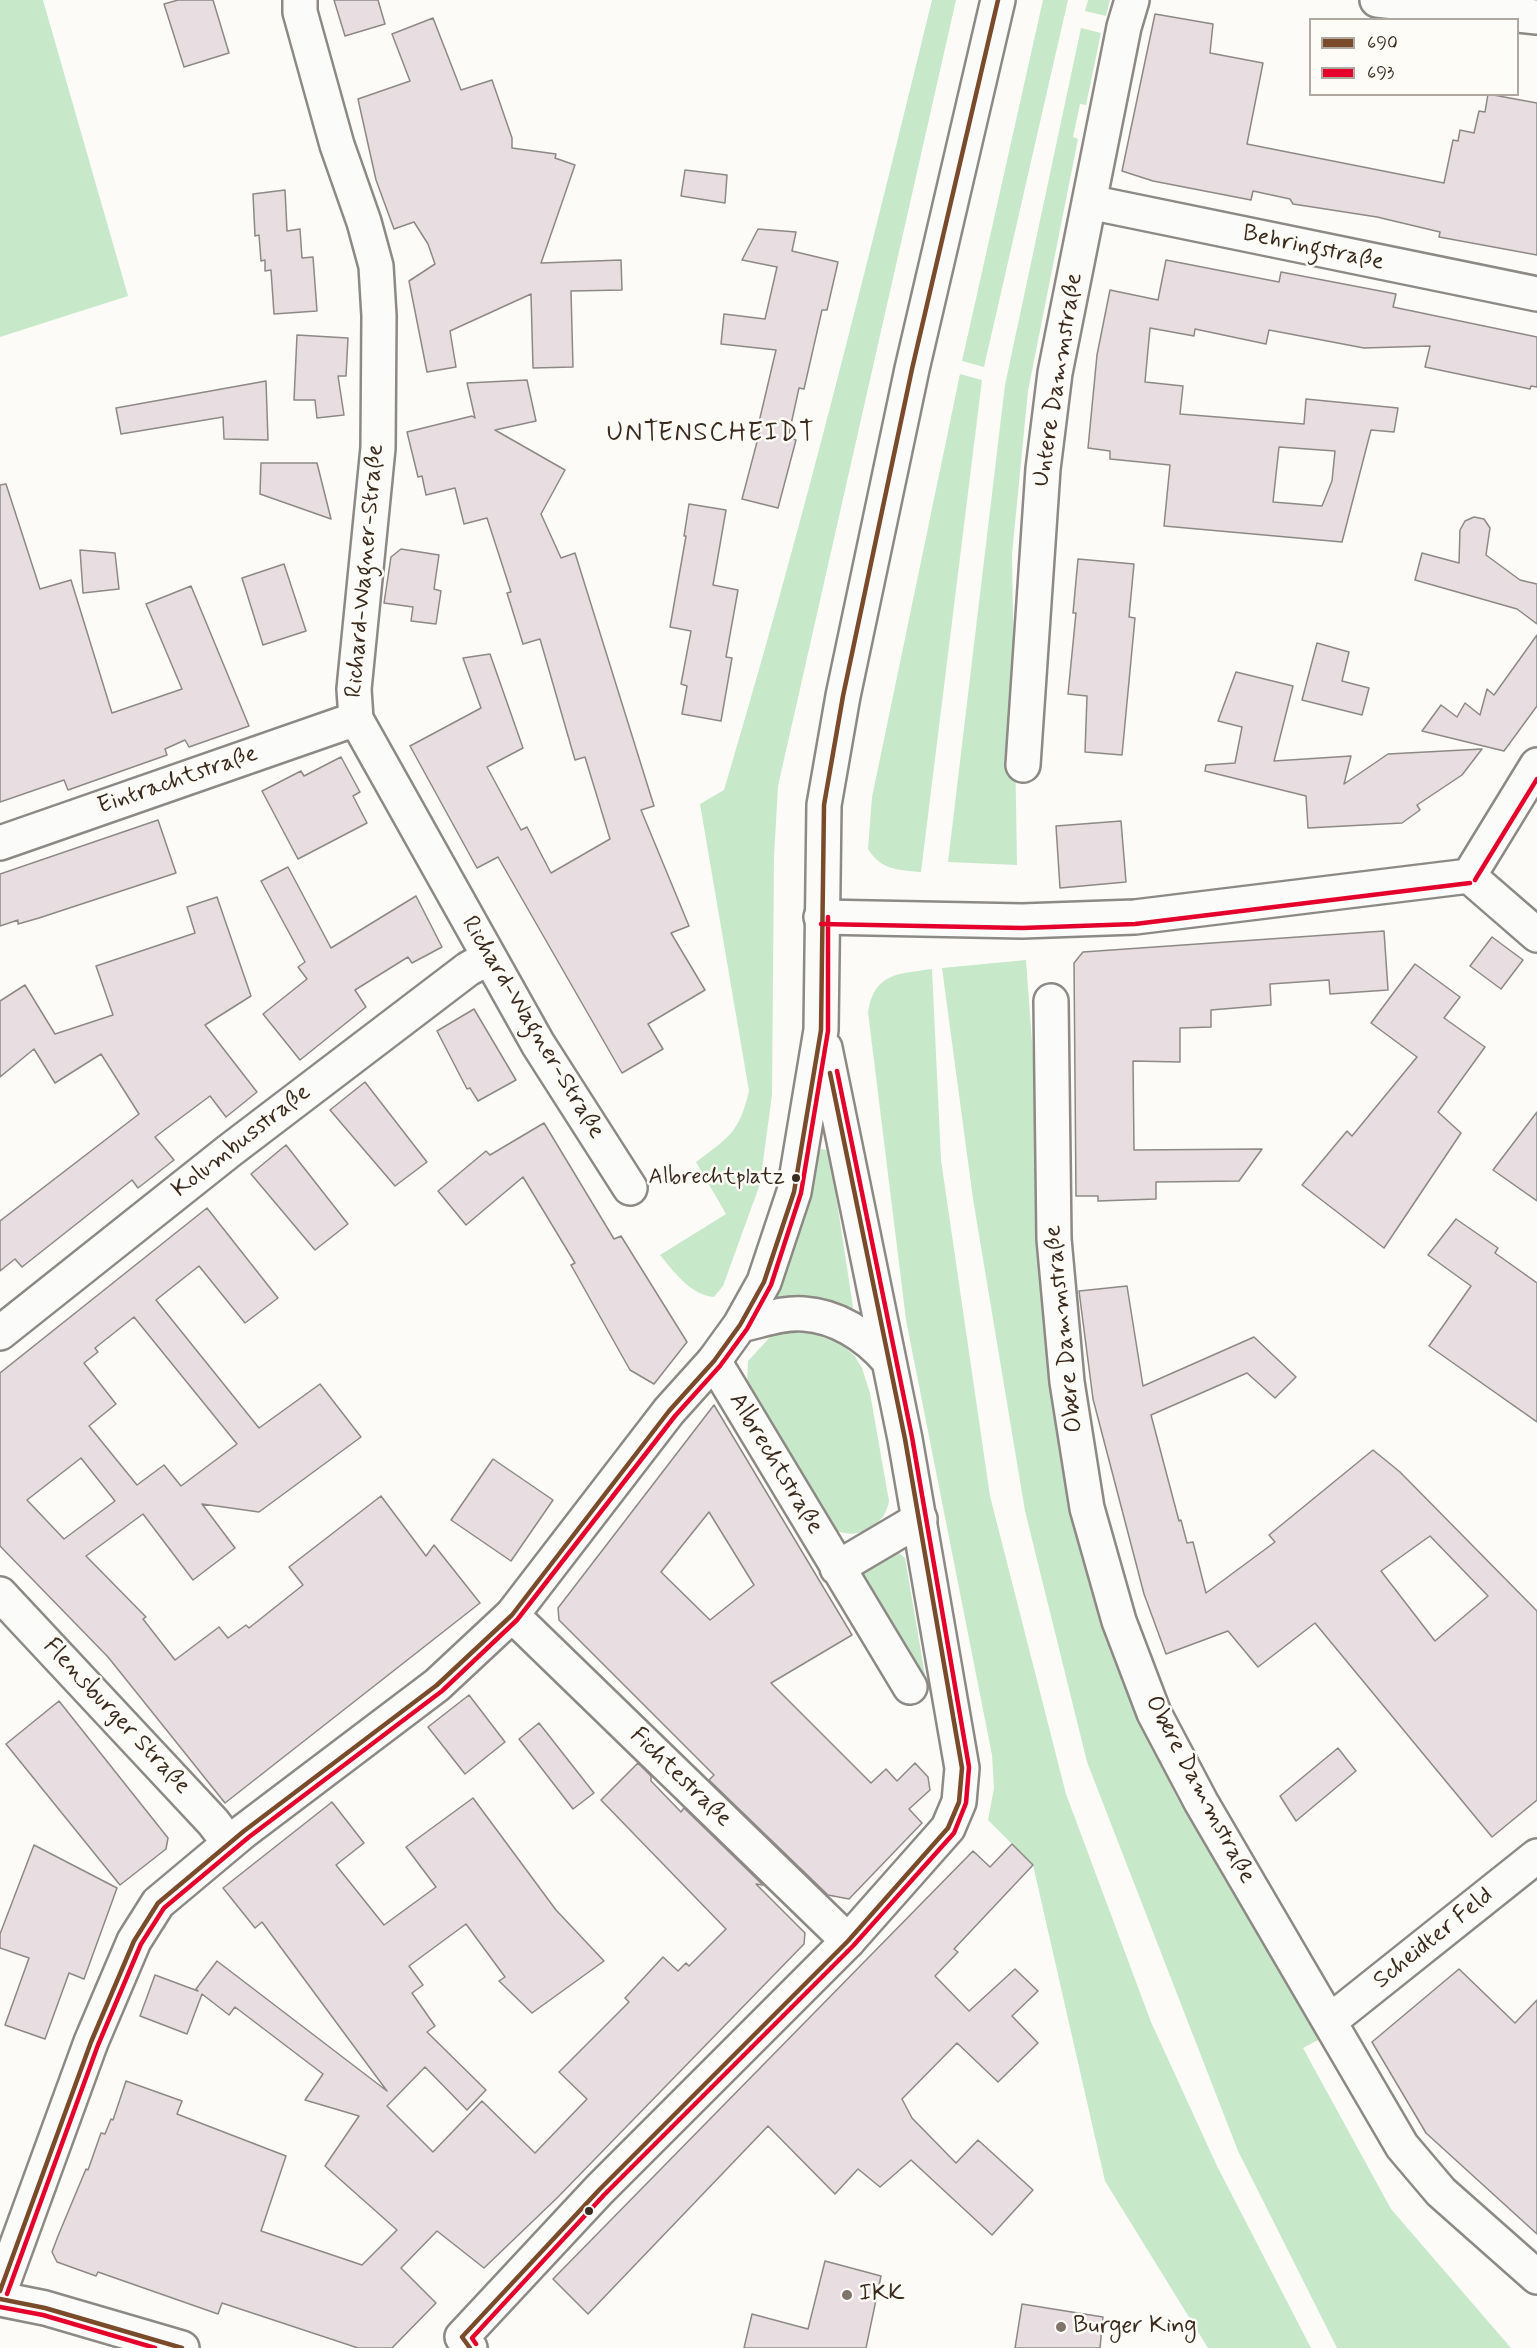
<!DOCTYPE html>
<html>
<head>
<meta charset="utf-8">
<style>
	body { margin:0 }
	#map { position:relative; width:1537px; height:2348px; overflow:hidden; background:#fcfbf8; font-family:Mynerve,sans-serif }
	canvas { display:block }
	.legend { position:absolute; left:1309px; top:18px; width:210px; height:78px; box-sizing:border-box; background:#fdfcf7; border:2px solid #afa8a0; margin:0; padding:8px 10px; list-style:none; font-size:18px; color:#3b2a1e }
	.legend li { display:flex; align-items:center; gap:12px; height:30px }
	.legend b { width:30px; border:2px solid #afa8a0 }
</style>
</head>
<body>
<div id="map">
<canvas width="1537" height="2348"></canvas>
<ul class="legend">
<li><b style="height:8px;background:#7a4b2a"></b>690</li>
<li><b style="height:8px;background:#e4002b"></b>693</li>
</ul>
</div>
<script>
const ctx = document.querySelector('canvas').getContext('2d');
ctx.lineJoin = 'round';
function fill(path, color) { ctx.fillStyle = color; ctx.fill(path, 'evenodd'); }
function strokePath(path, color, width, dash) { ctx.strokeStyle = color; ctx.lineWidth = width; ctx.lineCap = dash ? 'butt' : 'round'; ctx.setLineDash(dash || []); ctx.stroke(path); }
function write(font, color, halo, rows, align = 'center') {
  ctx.font = font + ' Mynerve,sans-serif'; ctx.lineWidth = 5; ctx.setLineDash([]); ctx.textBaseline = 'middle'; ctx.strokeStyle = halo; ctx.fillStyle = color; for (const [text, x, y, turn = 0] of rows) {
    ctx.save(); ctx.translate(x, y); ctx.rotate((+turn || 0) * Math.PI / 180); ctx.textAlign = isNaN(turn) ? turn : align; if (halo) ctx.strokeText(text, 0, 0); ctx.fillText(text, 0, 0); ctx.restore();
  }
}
const green = new Path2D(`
	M 0,0 L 43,0 L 128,296 L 0,337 Z
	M 932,0 L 956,0 L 778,786 L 774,857 L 772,1095 L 760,1184 L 723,1286 L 714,1297 C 692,1296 673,1271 660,1255 L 726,1214 L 696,1162 C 729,1137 739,1133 749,1091 L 700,804 L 724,790 C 802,529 867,265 932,0 Z
	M 1043,0 L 1068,0 L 984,367 L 962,361 Z
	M 1088,0 L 1110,0 L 1106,16 L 1085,11 Z
	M 1081,28 L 1101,33 L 1086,105 L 1080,104 L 1073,137 L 1078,139 L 1028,391 L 1012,554 L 1017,865 L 948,862 L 1005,385 Z
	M 960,374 L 982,380 L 921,872 C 898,870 881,870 868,849 L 872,797 Z
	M 1026,960 L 1038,1124 L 1107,1628 L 1176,1796 L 1320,2039 L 1303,2048 L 1391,2209 L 1511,2348 L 1337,2348 L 1238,2151 L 1087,1762 L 1025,1511 L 973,1199 L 942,968 Z
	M 932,969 L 941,1160 L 990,1496 L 1066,1794 L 1151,2022 L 1217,2166 L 1311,2348 L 1208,2348 L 1105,2181 L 1033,1865 L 988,1820 L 994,1788 L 992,1755 L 906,1320 L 868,1012 C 875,972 898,974 932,969 Z
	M 821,1149 L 827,1150 L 830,1156 L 853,1307 L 851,1312 L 779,1301 L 775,1295 L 786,1270 L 816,1154 Z
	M 792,1330 L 831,1336 L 854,1355 L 862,1368 L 870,1393 L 889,1501 C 885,1526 857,1542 833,1529 L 747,1384 L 748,1361 L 771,1336 Z
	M 891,1550 L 898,1552 L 905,1558 L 927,1687 L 861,1571 Z`);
const building = new Path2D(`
	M 178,0 L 213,0 L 229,53 L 184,67 L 164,4 Z
	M 334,0 L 378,0 L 385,24 L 345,36 Z
	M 1155,14 L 1213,24 L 1210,53 L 1263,63 L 1247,144 L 1444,183 L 1453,140 L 1458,141 L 1460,130 L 1474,133 L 1479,111 L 1485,112 L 1488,94 L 1537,103 L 1537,255 L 1439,237 L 1440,232 L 1377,217 L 1293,204 L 1290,199 L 1253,191 L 1251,200 L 1153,181 L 1122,171 Z
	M 433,18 L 461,90 L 492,80 L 512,138 L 512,148 L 556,154 L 555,158 L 575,165 L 541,263 L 621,260 L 622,290 L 571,291 L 573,367 L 533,368 L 531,294 L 450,331 L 456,367 L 427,372 L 409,281 L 435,264 L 428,244 L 414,222 L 394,229 L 376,180 L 358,99 L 410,81 L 392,34 Z
	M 685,170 L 727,175 L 725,203 L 681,196 Z
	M 285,190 L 287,231 L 300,229 L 302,258 L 313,257 L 317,311 L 274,314 L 271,270 L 265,271 L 265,260 L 261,261 L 259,235 L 255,236 L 253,194 Z
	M 758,229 L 796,232 L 792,251 L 838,262 L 827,310 L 822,310 L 804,389 L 799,388 L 788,438 L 796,440 L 778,508 L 742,499 L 762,423 L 759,422 L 776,350 L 721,344 L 724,314 L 765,319 L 777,267 L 742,260 Z
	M 1166,260 L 1279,282 L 1281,272 L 1396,294 L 1393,307 L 1537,337 L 1537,387 L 1531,386 L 1530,389 L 1425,367 L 1430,346 L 1364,348 L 1269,330 L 1266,344 L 1195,329 L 1194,336 L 1150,328 L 1145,382 L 1183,386 L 1180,414 L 1304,424 L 1306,399 L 1398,408 L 1394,432 L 1371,430 L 1342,542 L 1164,526 L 1170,465 L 1110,459 L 1110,451 L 1088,448 L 1097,355 L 1110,290 L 1158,300 ZM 1279,447 L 1335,451 L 1332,481 L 1322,506 L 1273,502 Z
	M 297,335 L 348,338 L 346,376 L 338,376 L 344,415 L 317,418 L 315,400 L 294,400 Z
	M 527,380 L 536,421 L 495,430 L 565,470 L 541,514 L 561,558 L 575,553 L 654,806 L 641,810 L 689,926 L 671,933 L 705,990 L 648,1024 L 663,1049 L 622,1073 L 498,857 L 477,868 L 410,746 L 481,708 L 463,658 L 490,654 L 523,748 L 487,767 L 521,830 L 527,827 L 551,873 L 610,839 L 585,757 L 575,760 L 540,639 L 523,644 L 507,593 L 511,592 L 487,518 L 464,524 L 455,488 L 426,495 L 422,476 L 418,477 L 407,432 L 472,416 L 475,418 L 467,383 Z
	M 266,381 L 268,440 L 224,439 L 223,417 L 121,434 L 116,408 Z
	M 261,463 L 317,463 L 331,519 L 260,494 Z
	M 6,484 L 40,589 L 71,580 L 112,713 L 182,689 L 146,604 L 191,586 L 249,726 L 189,747 L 185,740 L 165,749 L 167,755 L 68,790 L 64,780 L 0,802 L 0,485 Z
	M 689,504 L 726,510 L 713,585 L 738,590 L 726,657 L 732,658 L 721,721 L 682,714 L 687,686 L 681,684 L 691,631 L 670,627 L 686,536 L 684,536 Z
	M 1474,517 L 1484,519 L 1490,528 L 1486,555 L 1520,580 L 1537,584 L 1537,624 L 1517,609 L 1415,580 L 1422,553 L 1459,563 L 1460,530 L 1465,521 Z
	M 401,549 L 439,555 L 434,589 L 441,591 L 436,624 L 411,621 L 413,607 L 384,603 L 391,557 Z
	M 80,550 L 115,553 L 119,589 L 83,593 Z
	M 1078,559 L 1134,564 L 1129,617 L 1135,618 L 1122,755 L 1085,752 L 1087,696 L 1068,694 L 1076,613 L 1073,613 Z
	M 284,564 L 306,631 L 263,645 L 242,578 Z
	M 1537,635 L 1537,706 L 1504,751 L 1422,731 L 1441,705 L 1457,717 L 1465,703 L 1480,715 L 1487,689 L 1494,695 Z
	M 1317,643 L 1349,652 L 1342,681 L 1369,688 L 1362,715 L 1302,700 Z
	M 1236,672 L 1293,686 L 1274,761 L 1351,756 L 1344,784 L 1388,754 L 1482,749 L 1462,775 L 1417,805 L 1420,810 L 1402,823 L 1308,828 L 1306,796 L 1205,771 L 1206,765 L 1235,763 L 1242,727 L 1218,721 Z
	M 341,757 L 360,792 L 353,796 L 367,823 L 298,859 L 262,791 L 301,771 L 304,776 Z
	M 158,820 L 176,873 L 39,918 L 18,924 L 18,920 L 0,926 L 0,874 Z
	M 1121,821 L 1126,882 L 1060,888 L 1056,826 Z
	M 288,867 L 331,948 L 416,896 L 442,947 L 412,963 L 408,957 L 355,990 L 366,1007 L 300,1060 L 263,1014 L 307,979 L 298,967 L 305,962 L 261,881 Z
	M 217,897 L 251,996 L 205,1025 L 257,1092 L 226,1117 L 210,1096 L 155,1137 L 174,1160 L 138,1188 L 132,1180 L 22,1267 L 15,1259 L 0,1271 L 0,1221 L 139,1114 L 101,1054 L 55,1083 L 34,1049 L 0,1077 L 0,1001 L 25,985 L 55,1034 L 113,1015 L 96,966 L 195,933 L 187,907 Z
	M 1384,931 L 1388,990 L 1330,994 L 1329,980 L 1270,984 L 1271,1005 L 1211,1010 L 1211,1027 L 1180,1028 L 1180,1062 L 1133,1061 L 1134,1150 L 1262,1149 L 1239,1181 L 1156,1182 L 1156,1199 L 1098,1201 L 1098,1196 L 1076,1196 L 1074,963 L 1083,952 Z
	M 1492,937 L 1523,960 L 1501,989 L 1470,966 Z
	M 1415,964 L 1460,997 L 1444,1018 L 1485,1047 L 1438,1112 L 1461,1133 L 1384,1248 L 1302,1185 L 1347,1131 L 1352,1136 L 1417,1057 L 1371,1023 Z
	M 474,1009 L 516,1080 L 478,1101 L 470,1088 L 467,1089 L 437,1031 Z
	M 365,1082 L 427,1162 L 395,1186 L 330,1110 Z
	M 1537,1112 L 1537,1201 L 1493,1170 Z
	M 544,1123 L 614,1239 L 621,1236 L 687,1342 L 654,1384 L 630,1370 L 571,1265 L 575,1263 L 523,1177 L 466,1225 L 438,1191 L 486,1151 L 490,1155 Z
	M 286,1145 L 348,1224 L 315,1250 L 251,1174 Z
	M 207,1208 L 278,1298 L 245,1323 L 199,1266 L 156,1300 L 259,1428 L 320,1384 L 361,1437 L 259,1512 L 202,1504 L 235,1548 L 193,1580 L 143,1514 L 86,1556 L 146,1617 L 143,1619 L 175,1660 L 219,1627 L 228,1638 L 246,1625 L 249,1628 L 303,1585 L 289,1567 L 381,1496 L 426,1556 L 434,1545 L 480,1603 L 225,1803 L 108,1657 L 0,1546 L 0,1373 ZM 134,1317 L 237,1444 L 181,1486 L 164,1465 L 137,1485 L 89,1426 L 116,1404 L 84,1363 L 98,1352 L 95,1348 ZM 81,1458 L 115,1501 L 64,1539 L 27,1500 Z
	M 1456,1219 L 1498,1248 L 1495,1253 L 1537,1283 L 1537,1422 L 1429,1346 L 1471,1286 L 1428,1255 Z
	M 1127,1286 L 1143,1386 L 1254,1337 L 1296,1377 L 1275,1398 L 1247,1373 L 1151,1415 L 1179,1521 L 1181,1520 L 1187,1543 L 1193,1542 L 1206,1593 L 1275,1542 L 1269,1535 L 1373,1450 L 1400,1472 L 1537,1611 L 1537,1800 L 1492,1837 L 1315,1623 L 1258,1667 L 1228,1631 L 1166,1654 L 1144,1594 L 1093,1399 L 1079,1291 ZM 1430,1536 L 1488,1596 L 1435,1641 L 1381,1571 Z
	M 714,1405 L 852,1635 L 771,1683 L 871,1783 L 886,1769 L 897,1781 L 915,1763 L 928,1777 L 930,1790 L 909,1809 L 922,1823 L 849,1899 L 828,1895 L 709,1780 L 714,1775 L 559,1620 L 558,1608 ZM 709,1512 L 754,1585 L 710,1620 L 661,1572 Z
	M 493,1459 L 553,1500 L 511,1561 L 451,1520 Z
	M 469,1695 L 505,1742 L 465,1774 L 428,1727 Z
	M 59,1701 L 168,1838 L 166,1849 L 120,1885 L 6,1744 Z
	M 539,1723 L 594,1793 L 573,1809 L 519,1739 Z
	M 1338,1748 L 1356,1771 L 1296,1821 L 1280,1796 Z
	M 638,1763 L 651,1776 L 651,1781 L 681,1812 L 684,1808 L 763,1885 L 756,1884 L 805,1933 L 804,1944 L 558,2197 L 484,2268 L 437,2231 L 401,2268 L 436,2303 L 392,2348 L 358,2348 L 222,2303 L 218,2314 L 98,2272 L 96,2276 L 57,2262 L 52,2252 L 58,2236 L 86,2169 L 88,2170 L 101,2133 L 105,2134 L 111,2119 L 113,2120 L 126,2081 L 182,2101 L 177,2114 L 286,2156 L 261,2231 L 362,2265 L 397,2230 L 325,2166 L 359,2116 L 305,2100 L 323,2074 L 235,2007 L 229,2015 L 202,1994 L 187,2034 L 140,2016 L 155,1975 L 198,1991 L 196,1989 L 217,1961 L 387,2091 L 262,1922 L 255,1928 L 223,1888 L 332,1802 L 364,1843 L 336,1865 L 384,1925 L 436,1887 L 406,1847 L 473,1798 L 556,1910 L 604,1961 L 532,2013 L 499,1981 L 505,1977 L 466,1924 L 409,1966 L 423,1985 L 412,1993 L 435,2026 L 427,2032 L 486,2090 L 467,2110 L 425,2067 L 387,2106 L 433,2152 L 482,2101 L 535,2153 L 587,2099 L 559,2072 L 629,2002 L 625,1998 L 663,1957 L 678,1971 L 686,1963 L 689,1966 L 726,1929 L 601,1800 Z
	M 1012,1844 L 1033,1865 L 954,1949 L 958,1952 L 935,1976 L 969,2011 L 1015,1969 L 1038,1991 L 1012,2016 L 1038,2043 L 998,2082 L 957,2043 L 902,2099 L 912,2118 L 956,2163 L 978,2140 L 1033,2190 L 992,2235 L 911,2160 L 880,2187 L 858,2169 L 835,2194 L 768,2126 L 588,2314 L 553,2279 L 973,1851 L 990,1867 Z
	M 34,1845 L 117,1888 L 84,1979 L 69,1973 L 45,2039 L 5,2025 L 29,1958 L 0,1948 L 0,1934 Z
	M 1459,1969 L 1515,2023 L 1537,2000 L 1537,2234 L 1426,2133 L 1372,2042 Z
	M 825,2261 L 881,2276 L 866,2348 L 744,2348 L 752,2314 L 808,2329 Z
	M 1022,2304 L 1103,2317 L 1100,2348 L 1015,2348 Z`);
const minor = new Path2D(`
	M 300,0 L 300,12 L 337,145 L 364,222 L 376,266 L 379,316 L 378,448 L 354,689 L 356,719 L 538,1044 L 630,1188
	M 1377,0 L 1537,17
	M 1089,202 L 1537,294
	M 1023,765 L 1043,469 L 1055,373 L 1124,27 L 1132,0
	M 0,843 L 356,719
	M 1051,1001 L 1054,1239 L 1067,1382 L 1087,1508 L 1119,1621 L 1154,1713 L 1201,1802 L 1402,2146 L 1441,2192 L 1537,2277
	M 0,1333 L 229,1151 L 468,969 L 488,958
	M 714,1361 L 910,1687
	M 837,1568 L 920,1519
	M 0,1594 L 213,1822 L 229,1843
	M 512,1615 L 848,1941
	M 1330,2021 L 1537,1856`);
const tertiary = new Path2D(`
	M 1469,876 L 1537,765
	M 821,917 L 1022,921 L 1135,917 L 1469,876 L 1537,935`);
const primary = new Path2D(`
	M 740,1325 C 760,1321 783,1312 804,1314 C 836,1316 866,1335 887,1359
	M 0,2291 L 91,2042 L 134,1941 L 158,1903 L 244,1831 L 437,1685 L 512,1615 L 669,1411 L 714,1361 L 740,1325 L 764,1282 L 794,1192 L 821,1030 L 824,805 L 843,696 L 912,369 L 998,0
	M 0,2299 L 45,2308 L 182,2348
	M 470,2348 L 462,2337 L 599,2190 L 848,1941 L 948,1828 L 959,1802 L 962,1768 L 905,1439 L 825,1048`);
const bus1 = new Path2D(`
	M 0,2291 L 91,2042 L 134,1941 L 158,1903 L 244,1831 L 437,1685 L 512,1615 L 669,1411 L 714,1361 L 740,1325 L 764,1282 L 794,1192 L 821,1030 L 824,805 L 843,696 L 912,369 L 998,0
	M 0,2299 L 45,2308 L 182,2348
	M 470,2348 L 462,2337 L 599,2190 L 848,1941 L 948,1828 L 959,1802 L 962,1768 L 905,1439 L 830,1073`);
const bus2 = new Path2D(`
	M 1475,880 L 1537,779
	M 821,924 L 1022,928 L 1135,924 L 1470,883
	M 7,2294 L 98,2045 L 141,1944 L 164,1908 L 249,1837 L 442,1691 L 517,1620 L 675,1416 L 720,1366 L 747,1329 L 771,1285 L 801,1193 L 828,1031 L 828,917
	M 0,2307 L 43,2315 L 155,2348
	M 476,2344 L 472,2338 L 604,2195 L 853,1946 L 954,1833 L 966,1803 L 969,1767 L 912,1437 L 837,1071`);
const markers = [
	[796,1178,5,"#3b2a1e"],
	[589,2211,5,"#3b2a1e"],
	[847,2295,6,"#7f736a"],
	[1061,2327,6,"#7f736a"]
];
const busNames = [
	["Albrechtplatz",785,1178]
];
const streetNames = [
	["Behringstraße",1313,249,12],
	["Untere Dammstraße",1059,380,-81],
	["Richard-Wagner-Straße",366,571,-85],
	["Eintrachtstraße",178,781,-19],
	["Richard-Wagner-Straße",532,1028,59],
	["Kolumbusstraße",242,1142,-38],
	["Obere Dammstraße",1065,1329,-96],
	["Albrechtstraße",775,1464,59],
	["Flensburger Straße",116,1717,47],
	["Fichtestraße",680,1778,44],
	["Obere Dammstraße",1199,1790,62],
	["Scheidter Feld",1434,1939,-39]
];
const poiNames = [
	["IKK",859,2295],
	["Burger King",1073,2327]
];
const neighbourhoodNames = [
	["UNTENSCHEIDT",711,435]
];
fill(green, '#c8e9c9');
fill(building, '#e8dde1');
strokePath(building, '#8d8985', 1.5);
strokePath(minor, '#8d8985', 38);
strokePath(tertiary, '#8d8985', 38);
strokePath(primary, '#8d8985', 38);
strokePath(minor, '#fbfbf9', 33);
strokePath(tertiary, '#fbfbf9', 33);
strokePath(primary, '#fbfbf9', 33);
strokePath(bus1, '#7a4b2a', 4.5);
strokePath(bus2, '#e4002b', 4.5);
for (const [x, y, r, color] of markers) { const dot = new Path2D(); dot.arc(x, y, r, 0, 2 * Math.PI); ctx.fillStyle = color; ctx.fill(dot); strokePath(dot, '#fdfcf7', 2); }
write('22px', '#3b2a1e', '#fdfcf7', busNames, 'right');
write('24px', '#3b2a1e', '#fdfcf7', streetNames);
write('24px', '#3b2a1e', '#fdfcf7', poiNames, 'left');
ctx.letterSpacing = '1.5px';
write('26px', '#3b2a1e', '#fdfcf7', neighbourhoodNames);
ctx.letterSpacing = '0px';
</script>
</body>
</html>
